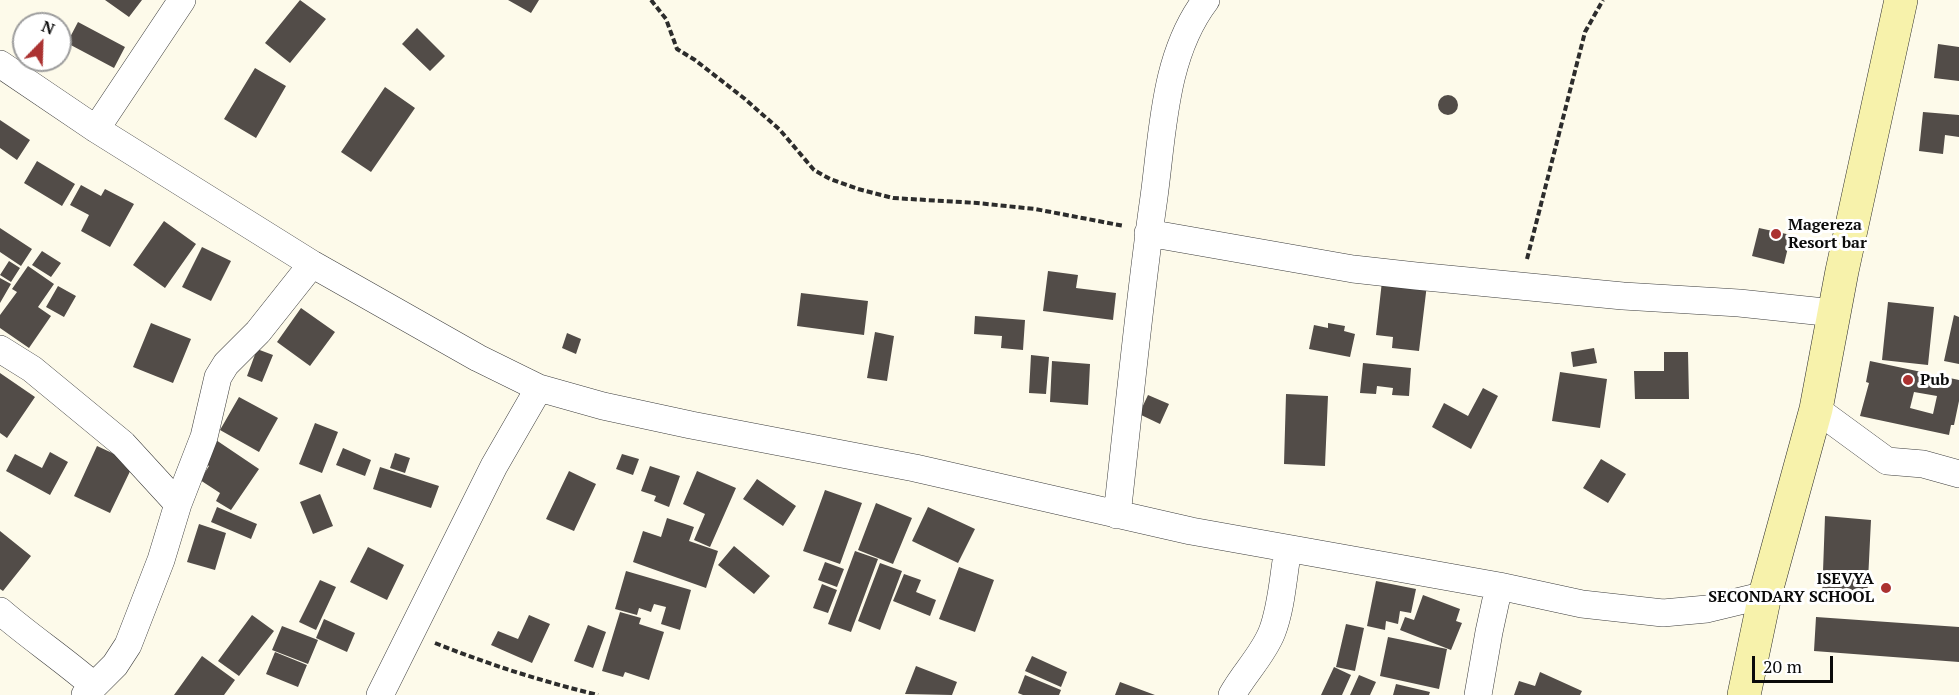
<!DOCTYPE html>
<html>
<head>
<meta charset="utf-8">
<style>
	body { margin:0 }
	#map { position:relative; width:1959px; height:695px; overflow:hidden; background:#fdfaea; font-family:"PT Serif",serif }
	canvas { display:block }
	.north { position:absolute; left:12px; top:12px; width:60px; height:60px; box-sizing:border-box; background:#fff; border:2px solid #9d9d9d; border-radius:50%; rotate:23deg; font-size:16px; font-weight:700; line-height:24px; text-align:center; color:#0a0a0a }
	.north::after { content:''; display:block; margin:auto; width:21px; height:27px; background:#ab3231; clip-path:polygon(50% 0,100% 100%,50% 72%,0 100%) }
	.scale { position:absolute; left:1752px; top:656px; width:81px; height:27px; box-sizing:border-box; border:3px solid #0a0a0a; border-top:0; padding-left:8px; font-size:18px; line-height:21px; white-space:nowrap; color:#0a0a0a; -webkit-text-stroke:4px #fff; paint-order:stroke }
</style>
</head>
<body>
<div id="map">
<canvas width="1959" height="695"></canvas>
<div class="north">N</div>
<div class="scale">20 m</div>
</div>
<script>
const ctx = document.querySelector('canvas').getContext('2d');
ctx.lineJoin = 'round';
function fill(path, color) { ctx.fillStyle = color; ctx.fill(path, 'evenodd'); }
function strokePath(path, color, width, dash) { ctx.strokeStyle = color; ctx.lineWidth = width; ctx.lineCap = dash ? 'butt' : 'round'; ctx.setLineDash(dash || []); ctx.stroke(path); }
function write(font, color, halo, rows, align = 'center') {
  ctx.font = font + ' "PT Serif",serif'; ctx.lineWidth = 6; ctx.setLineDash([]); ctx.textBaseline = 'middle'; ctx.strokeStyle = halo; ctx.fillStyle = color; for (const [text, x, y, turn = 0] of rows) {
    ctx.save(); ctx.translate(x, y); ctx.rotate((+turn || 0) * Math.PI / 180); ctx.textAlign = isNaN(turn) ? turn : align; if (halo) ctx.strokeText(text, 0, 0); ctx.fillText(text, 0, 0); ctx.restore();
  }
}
const building = new Path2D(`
	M 105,0 L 142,0 L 129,17 Z
	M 300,0 L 326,19 L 290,63 L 265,43 Z
	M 508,0 L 539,0 L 531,13 Z
	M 78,22 L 125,47 L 114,68 L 67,43 Z
	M 417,28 L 445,56 L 430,71 L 402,44 Z
	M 1938,44 L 1959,47 L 1959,81 L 1934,78 Z
	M 255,68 L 286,86 L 256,138 L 224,119 Z
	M 385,87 L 415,108 L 371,172 L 341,152 Z
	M1438 105a10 10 0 1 1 20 0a10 10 0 1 1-20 0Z
	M 1923,112 L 1959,115 L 1959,137 L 1945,135 L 1943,154 L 1919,151 Z
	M 0,120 L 30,140 L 17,160 L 0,148 Z
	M 37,161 L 75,184 L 62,206 L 24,183 Z
	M 81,185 L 101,196 L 105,189 L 134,204 L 110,247 L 81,231 L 89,215 L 70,205 Z
	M 164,221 L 196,244 L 165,288 L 133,265 Z
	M 0,228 L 32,249 L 21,266 L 0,252 Z
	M 1759,228 L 1791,235 L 1784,264 L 1752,256 Z
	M 202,247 L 231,261 L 211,301 L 182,287 Z
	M 42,251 L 61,263 L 51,277 L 32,265 Z
	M 9,261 L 20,268 L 11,282 L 0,275 Z
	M 28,266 L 54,284 L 38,307 L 51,316 L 29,348 L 0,328 L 0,315 L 17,292 L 12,289 Z
	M 1048,271 L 1078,275 L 1076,288 L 1116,293 L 1113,320 L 1043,311 Z
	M 1428,276 L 1419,351 L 1392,348 L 1393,337 L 1376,335 L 1382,281 Z
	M 0,278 L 11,284 L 0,303 Z
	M 58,286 L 76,296 L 64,317 L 46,307 Z
	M 801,293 L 868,301 L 864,335 L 797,326 Z
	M 1888,302 L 1934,307 L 1928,365 L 1882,360 Z
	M 301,308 L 335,332 L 310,366 L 277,342 Z
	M 1954,315 L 1959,317 L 1959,364 L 1944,361 Z
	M 975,316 L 1025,320 L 1023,350 L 1001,348 L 1002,336 L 974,334 Z
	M 151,323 L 191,339 L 173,383 L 133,367 Z
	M 1328,323 L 1345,326 L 1344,331 L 1355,334 L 1350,357 L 1309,349 L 1314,325 L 1328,328 Z
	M 875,332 L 894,336 L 887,381 L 867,378 Z
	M 567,333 L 581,339 L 576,354 L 562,348 Z
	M 1594,348 L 1597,363 L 1573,367 L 1571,352 Z
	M 257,349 L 273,355 L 262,382 L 247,376 Z
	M 1664,352 L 1688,352 L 1689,399 L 1635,399 L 1634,371 L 1664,371 Z
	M 1031,355 L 1049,357 L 1046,394 L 1029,393 Z
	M 1052,361 L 1090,364 L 1088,405 L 1050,402 Z
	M 1870,361 L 1959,380 L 1959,401 L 1954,425 L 1951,425 L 1949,435 L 1860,416 L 1869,383 L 1866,382 ZM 1914,392 L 1937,396 L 1933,414 L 1910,408 Z
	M 1363,363 L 1411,368 L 1409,396 L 1392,395 L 1393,388 L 1377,386 L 1376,394 L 1360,393 Z
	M 1560,372 L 1607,379 L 1600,428 L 1552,421 Z
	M 0,373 L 35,397 L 7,438 L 0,433 Z
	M 1483,388 L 1498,396 L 1471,449 L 1432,427 L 1444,403 L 1468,416 Z
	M 1286,394 L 1328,396 L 1325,466 L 1284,464 Z
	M 1148,395 L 1169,404 L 1160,424 L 1139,414 Z
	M 239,397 L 278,418 L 259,452 L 220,430 Z
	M 315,423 L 338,432 L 322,473 L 299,464 Z
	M 216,440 L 259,469 L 231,510 L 216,501 L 220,493 L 200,480 L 209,466 L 202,462 Z
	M 97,446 L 134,463 L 110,513 L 74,496 Z
	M 343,448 L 371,460 L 365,476 L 336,465 Z
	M 50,452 L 68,462 L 50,495 L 6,471 L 15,454 L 42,468 Z
	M 395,453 L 410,458 L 405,473 L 390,468 Z
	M 622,454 L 639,459 L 633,475 L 616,469 Z
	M 1601,459 L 1626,474 L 1608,503 L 1583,488 Z
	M 650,466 L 680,476 L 669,507 L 654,501 L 656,496 L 641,491 Z
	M 380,467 L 439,486 L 431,508 L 373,489 Z
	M 569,471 L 596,484 L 574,531 L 546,519 Z
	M 697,471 L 736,488 L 710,547 L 694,540 L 705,514 L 683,504 Z
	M 757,479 L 796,506 L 783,526 L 743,499 Z
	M 825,490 L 862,503 L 840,564 L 803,551 Z
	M 320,494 L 333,526 L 313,534 L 300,502 Z
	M 876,503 L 912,518 L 893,564 L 858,550 Z
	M 217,507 L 257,524 L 251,539 L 211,522 Z
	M 928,507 L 975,529 L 958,563 L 912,541 Z
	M 1825,516 L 1871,520 L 1867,601 L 1822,599 Z
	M 667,518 L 694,527 L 689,541 L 718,551 L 706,588 L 633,562 L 643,531 L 661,537 Z
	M 199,524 L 226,533 L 215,570 L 187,562 Z
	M 0,531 L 31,556 L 3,591 L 0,589 Z
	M 734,546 L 770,576 L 754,594 L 718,565 Z
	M 368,547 L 404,565 L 387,600 L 350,582 Z
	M 855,551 L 878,559 L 851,632 L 828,624 Z
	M 825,562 L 844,569 L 837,587 L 818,580 Z
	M 880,563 L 902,571 L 880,630 L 858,621 Z
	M 959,567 L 994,580 L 975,632 L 939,619 Z
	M 626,571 L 691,590 L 680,630 L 661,624 L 666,607 L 654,604 L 651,612 L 639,608 L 637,615 L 615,609 Z
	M 904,574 L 921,580 L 916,592 L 936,600 L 930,616 L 893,601 Z
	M 320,580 L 336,587 L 316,630 L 299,622 Z
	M 1376,581 L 1416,589 L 1411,613 L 1400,611 L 1398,624 L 1386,621 L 1385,630 L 1367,626 Z
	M 822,584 L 837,590 L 828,613 L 813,608 Z
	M 1423,595 L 1460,609 L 1456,621 L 1462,623 L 1451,650 L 1400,630 L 1405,617 L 1414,620 Z
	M 620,612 L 641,618 L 639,624 L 664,632 L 649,680 L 625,672 L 623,677 L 602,671 Z
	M 252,615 L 274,631 L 239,676 L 218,661 Z
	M 529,615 L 550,624 L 532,663 L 491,645 L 498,631 L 518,639 Z
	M 1816,617 L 1959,627 L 1959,662 L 1814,651 Z
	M 324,619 L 355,633 L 347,652 L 316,638 Z
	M 1346,624 L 1364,628 L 1355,671 L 1336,667 Z
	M 588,625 L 606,632 L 593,668 L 574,661 Z
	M 282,626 L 318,640 L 308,664 L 272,650 Z
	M 1388,637 L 1447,649 L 1439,689 L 1380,676 Z
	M 275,652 L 307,665 L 298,687 L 266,674 Z
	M 202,656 L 235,680 L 224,695 L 174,695 Z
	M 1032,656 L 1067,672 L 1061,687 L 1025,671 Z
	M 916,666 L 957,682 L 952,695 L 905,694 Z
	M 1334,667 L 1351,675 L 1342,695 L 1321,695 Z
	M 1540,672 L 1582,691 L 1580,695 L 1514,695 L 1519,681 L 1535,686 Z
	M 1025,675 L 1061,690 L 1059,695 L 1023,695 L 1018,693 Z
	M 1359,675 L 1376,682 L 1370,695 L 1350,695 Z
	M 1120,682 L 1155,695 L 1115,695 Z
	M 1396,684 L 1430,692 L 1429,695 L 1393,695 Z`);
const path = new Path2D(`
	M 651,0 L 666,19 L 677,49 L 695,60 L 745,99 L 780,130 L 814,170 L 830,179 L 858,189 L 893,198 L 977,203 L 1035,209 L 1124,226
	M 1527,259 L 1585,32 L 1603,0
	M 435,643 C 490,665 541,681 598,695`);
const street = new Path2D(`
	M 0,64 L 96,129 L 312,264 L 478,358 L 539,388 L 603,406 L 691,425 L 915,468 L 1191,531 L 1499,586 L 1582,604 L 1663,613 L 1707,609 L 1765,595
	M 96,129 L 182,0
	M 1148,233 L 1353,269 L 1416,276 L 1623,296 L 1739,303 L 1834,313
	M 0,349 L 32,369 L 123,444 L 178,504
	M 1816,409 L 1887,461 L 1923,464 L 1959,474
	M 1117,515 C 1129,409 1139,302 1154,197 C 1163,131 1164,55 1206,0
	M 0,611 C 30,637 63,659 93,685
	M 85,695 L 115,665 L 128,645 L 161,560 L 178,504 L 204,437 L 218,377 L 226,364 L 258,332 L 312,264
	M 380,695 L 494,466 L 539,388
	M 1232,695 C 1244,673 1263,655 1272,632 C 1282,606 1283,576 1288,549
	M 1478,695 L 1489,632 L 1499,586`);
const secondary = new Path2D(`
	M 1744,695 L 1765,595 L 1816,409 L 1842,271 L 1901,0`);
const markers = [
	[1776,234,6,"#ab3231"],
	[1908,380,6,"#ab3231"],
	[1886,588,6,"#ab3231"]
];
const poiNames = [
	["Magereza",1788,225],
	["Resort bar",1788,243],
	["Pub",1920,380],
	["ISEVYA",1874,579,"right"],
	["SECONDARY SCHOOL",1874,597,"right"]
];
fill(building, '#524c48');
strokePath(street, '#3d3d3d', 28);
strokePath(secondary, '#2c2c2c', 34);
strokePath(path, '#2c2c2c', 4, [6, 3]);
strokePath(street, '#fff', 27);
strokePath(secondary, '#f7f2ab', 33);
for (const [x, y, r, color] of markers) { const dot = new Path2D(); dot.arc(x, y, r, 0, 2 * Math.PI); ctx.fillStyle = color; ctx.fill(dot); strokePath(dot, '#fff', 2); }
write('bold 16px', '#0a0a0a', '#fff', poiNames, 'left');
</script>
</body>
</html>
